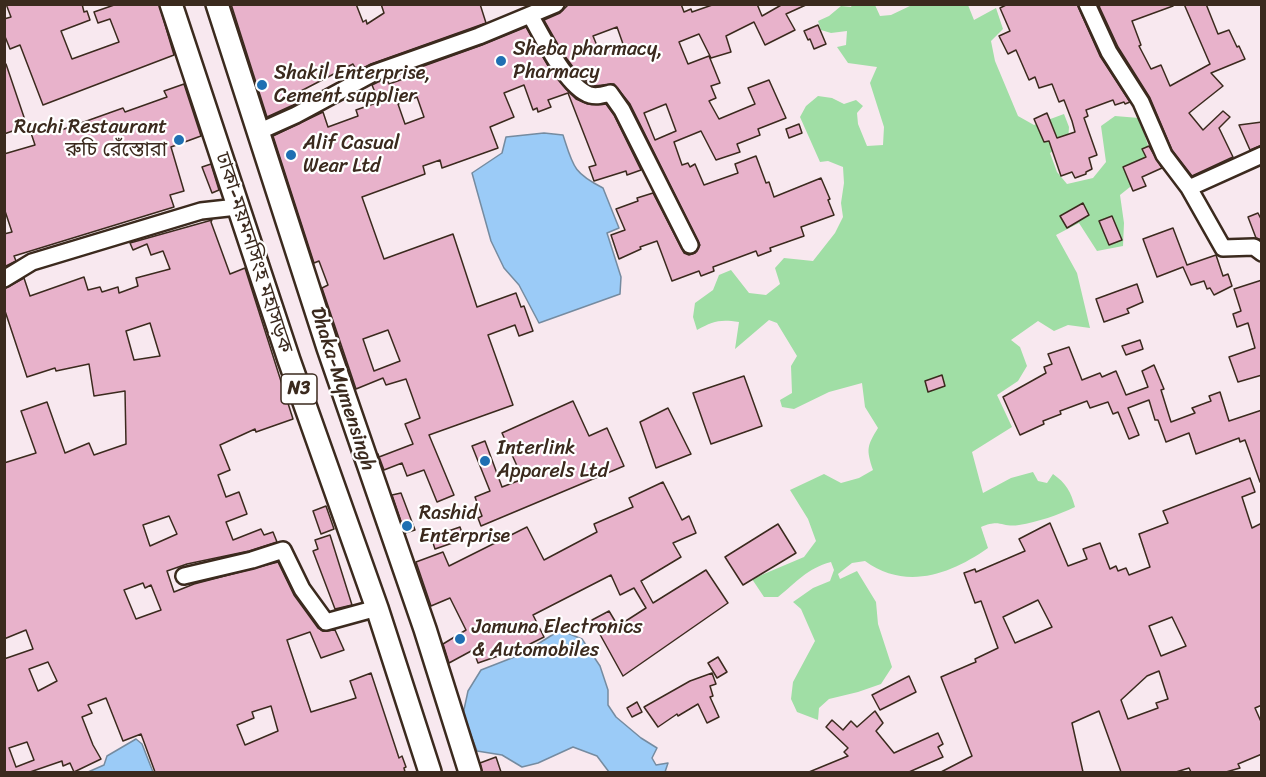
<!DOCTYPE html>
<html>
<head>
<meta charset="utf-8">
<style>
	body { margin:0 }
	#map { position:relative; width:1266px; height:777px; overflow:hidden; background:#f8e8ef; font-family:Sriracha,sans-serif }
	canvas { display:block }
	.frame { position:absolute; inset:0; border:6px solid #3b2a1e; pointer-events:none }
</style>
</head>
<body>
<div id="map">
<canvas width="1266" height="777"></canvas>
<div class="frame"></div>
</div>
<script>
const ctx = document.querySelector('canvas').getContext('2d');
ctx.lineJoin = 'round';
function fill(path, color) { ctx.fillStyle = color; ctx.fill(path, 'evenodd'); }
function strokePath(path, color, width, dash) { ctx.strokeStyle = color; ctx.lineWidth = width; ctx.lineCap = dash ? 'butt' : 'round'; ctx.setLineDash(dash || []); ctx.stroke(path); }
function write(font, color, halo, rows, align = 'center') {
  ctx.font = font + ' Sriracha,"Noto Sans Bengali",sans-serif'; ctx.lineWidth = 4.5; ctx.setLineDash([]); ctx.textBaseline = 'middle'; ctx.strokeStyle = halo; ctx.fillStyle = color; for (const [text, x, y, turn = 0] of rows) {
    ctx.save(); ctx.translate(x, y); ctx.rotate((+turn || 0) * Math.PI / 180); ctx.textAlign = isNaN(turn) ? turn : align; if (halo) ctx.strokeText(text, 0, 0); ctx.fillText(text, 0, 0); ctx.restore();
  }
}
const green = new Path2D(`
	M 852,5 L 875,5 L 880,16 L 891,15 L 912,5 L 968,5 L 974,20 L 996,8 L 1003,29 L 991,41 L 995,61 L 1018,116 L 1034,125 L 1064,114 L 1069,127 L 1068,142 L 1050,153 L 1057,172 L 1067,184 L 1093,178 L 1106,162 L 1101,126 L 1115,116 L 1139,118 L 1155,167 L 1120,195 L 1124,223 L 1123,246 L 1097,251 L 1079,223 L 1056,235 L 1077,273 L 1090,328 L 1068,325 L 1054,331 L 1038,321 L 1011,340 L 1020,347 L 1027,366 L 1018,381 L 997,395 L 1012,427 L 972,452 L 983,493 L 1011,478 L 1033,472 L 1038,481 L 1047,483 L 1053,474 C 1066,483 1071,492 1075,507 C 1058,515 1038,522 1019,525 C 1002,528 1001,518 981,527 L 988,548 C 951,574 906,591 865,561 L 852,563 L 838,574 L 840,579 L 857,571 L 876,602 L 878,624 L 892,667 L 881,684 L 858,692 L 829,699 L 819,708 L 818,720 L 797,712 L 791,699 L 793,682 L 815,641 L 801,609 L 793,602 L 813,588 L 830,581 L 834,570 L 831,562 C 806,569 798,581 778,597 L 764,597 L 752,579 L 804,557 L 816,541 L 808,519 L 790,490 L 824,474 L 841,483 L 859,478 L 873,470 C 866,449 867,446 878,428 L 865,407 L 862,383 L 829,392 L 794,409 L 782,407 L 780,400 L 792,393 L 791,366 L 797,356 L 777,323 L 769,320 L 735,349 L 739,322 C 720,319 713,321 697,330 L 693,317 L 695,303 L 713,290 L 719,275 L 731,270 L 749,293 L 766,295 L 780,284 L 775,268 L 784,258 L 813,261 L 835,233 L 843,217 L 841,203 L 844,183 L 843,167 L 828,161 L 820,162 L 800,117 L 806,106 L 818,96 L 832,98 L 844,104 L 856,100 L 863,106 L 857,113 L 858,124 L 867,146 L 883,145 L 884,127 L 870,83 L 877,67 L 848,63 L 837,47 L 846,45 L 847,31 L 831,33 L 821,30 L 818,21 L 829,16 L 841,6 L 851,7 Z`);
const water = new Path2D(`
	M 544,133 L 563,135 C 573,166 573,173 603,188 L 619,228 L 607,233 L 621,277 L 620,294 L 539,323 L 519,285 L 504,268 L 491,241 L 472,173 L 502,153 L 506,137 Z
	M 560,630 L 582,639 L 600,666 L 608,690 L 608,705 L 616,717 L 641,738 L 657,748 L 652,758 L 656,765 L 668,763 L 665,772 L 609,772 L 597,756 L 573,747 L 538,763 L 522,767 L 502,755 L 477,751 L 463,714 L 468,691 L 481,670 L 522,654 Z
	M 136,739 L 142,744 L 153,772 L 88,772 L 104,765 L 107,756 Z`);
const building = new Path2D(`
	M 6,4 L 82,4 L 84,12 L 87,11 L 90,20 L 61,31 L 72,59 L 119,42 L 110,19 L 98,23 L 94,12 L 117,4 L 159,4 L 174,55 L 43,105 L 20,45 L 10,49 L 4,34 L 4,19 L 11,17 Z
	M 231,4 L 356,4 L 363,22 L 366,20 L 367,24 L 384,13 L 381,4 L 480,4 L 486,23 L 371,64 L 357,71 L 353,64 L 299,92 L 302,101 L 267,117 Z
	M 569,4 L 681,4 L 684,12 L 691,9 L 692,12 L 715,4 L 757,4 L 762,16 L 783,4 L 808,4 L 786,14 L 795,30 L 765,45 L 754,22 L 726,36 L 731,52 L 711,58 L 699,34 L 679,42 L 688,64 L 709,56 L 720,83 L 711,86 L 716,98 L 709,101 L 719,119 L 755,104 L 748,88 L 769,80 L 786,118 L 758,129 L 760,135 L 737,144 L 740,152 L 716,160 L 701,131 L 674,142 L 682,165 L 688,163 L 690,167 L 695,164 L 704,185 L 738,173 L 735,164 L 756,156 L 766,183 L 769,182 L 774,197 L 821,178 L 830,199 L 828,200 L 834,215 L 801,227 L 804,236 L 770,248 L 771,251 L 758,256 L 756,251 L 713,267 L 714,271 L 701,276 L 699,271 L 672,281 L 657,241 L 640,247 L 641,249 L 619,259 L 611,235 L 625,230 L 616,209 L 638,201 L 637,198 L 653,193 L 684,253 L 689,255 L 695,253 L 700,245 L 630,104 L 614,84 L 593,86 L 579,75 L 564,55 L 544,20 L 560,13 ZM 617,27 L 623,44 L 600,53 L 593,36 ZM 666,104 L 676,131 L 655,140 L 644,113 Z
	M 1008,4 L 1077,4 L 1100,56 L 1130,102 L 1125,104 L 1124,102 L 1115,105 L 1113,100 L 1086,110 L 1088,116 L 1084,118 L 1097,155 L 1089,158 L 1092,169 L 1086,172 L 1086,174 L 1075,178 L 1072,172 L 1061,176 L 1049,141 L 1044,142 L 1034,119 L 1047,113 L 1057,138 L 1075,132 L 1072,121 L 1064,100 L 1059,102 L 1052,84 L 1039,88 L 1035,77 L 1029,80 L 1016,50 L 1008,54 L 999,36 L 1010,31 L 1000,8 Z
	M 1103,4 L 1173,4 L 1173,6 L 1132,21 L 1141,45 L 1139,46 L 1151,69 L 1161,65 L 1170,86 L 1210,64 L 1184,4 L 1206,4 L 1218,34 L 1229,30 L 1237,47 L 1239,46 L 1245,59 L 1211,73 L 1223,86 L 1189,113 L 1203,130 L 1223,111 L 1230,117 L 1219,128 L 1233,157 L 1192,176 L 1172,150 L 1150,98 L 1118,47 L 1099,6 Z
	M 818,25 L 826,44 L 814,49 L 810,39 L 808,40 L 804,31 Z
	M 526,27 L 548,66 L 566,89 L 576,99 L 588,104 L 606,104 L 614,115 L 641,170 L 627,175 L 626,171 L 594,181 L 589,167 L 596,165 L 568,93 L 548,100 L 551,107 L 538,112 L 537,108 L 533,110 L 524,85 L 504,93 L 514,117 L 490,127 L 498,148 L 442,168 L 440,160 L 423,166 L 425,174 L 362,197 L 384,259 L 453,234 L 477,307 L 516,293 L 521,307 L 524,306 L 533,331 L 519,336 L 515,325 L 488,335 L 513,405 L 429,435 L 454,495 L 437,502 L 424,470 L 407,476 L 402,463 L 384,470 L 378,454 L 379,457 L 413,444 L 405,424 L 420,418 L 406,379 L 386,385 L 383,378 L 356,389 L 322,288 L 328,285 L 319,261 L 314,263 L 273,136 L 323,112 L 328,127 L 358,116 L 356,110 L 379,102 L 372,85 L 378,82 L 387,79 L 389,84 L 409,77 L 407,72 L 482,45 ZM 417,97 L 424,117 L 405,124 L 398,104 ZM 388,330 L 400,361 L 374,371 L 363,339 Z
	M 6,64 L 27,126 L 4,134 L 4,65 Z
	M 184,84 L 201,136 L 171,147 L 184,191 L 170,195 L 174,207 L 14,256 L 16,261 L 4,267 L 4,234 L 12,232 L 4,208 L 4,154 L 35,145 L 31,133 L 50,126 L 53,133 L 123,108 L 125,112 L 167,97 L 164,91 Z
	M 1262,122 L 1262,145 L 1250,150 L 1239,125 Z
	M 799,124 L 802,133 L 789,138 L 786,129 Z
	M 1149,146 L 1162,168 L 1142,177 L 1146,186 L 1133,191 L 1123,167 L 1146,157 L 1142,149 Z
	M 211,164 L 219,190 L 212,193 L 202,167 Z
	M 1083,203 L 1089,215 L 1067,228 L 1060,216 Z
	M 1258,213 L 1262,221 L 1262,240 L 1256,238 L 1248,217 Z
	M 1112,216 L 1122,240 L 1109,245 L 1099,221 Z
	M 212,220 L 211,222 L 230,274 L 245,268 L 293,419 L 256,432 L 255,429 L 220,445 L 230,470 L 218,475 L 226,497 L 239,492 L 247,514 L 226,522 L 233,540 L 261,529 L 264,535 L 273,532 L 277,542 L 249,551 L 187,564 L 167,571 L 174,592 L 194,584 L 278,562 L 294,595 L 318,628 L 323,631 L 335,630 L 344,650 L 321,658 L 310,632 L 287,640 L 311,712 L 356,698 L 350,681 L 371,673 L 399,758 L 402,756 L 406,767 L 404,768 L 405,772 L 155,772 L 141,734 L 123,741 L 106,698 L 88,705 L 92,713 L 82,717 L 93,745 L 101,759 L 74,772 L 70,763 L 63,766 L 62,761 L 30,772 L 4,772 L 4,659 L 33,649 L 26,630 L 4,639 L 4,463 L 36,453 L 21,411 L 47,402 L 65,453 L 89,443 L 94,455 L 126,444 L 125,391 L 94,396 L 89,364 L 56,371 L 55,368 L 27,377 L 4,308 L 4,289 L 24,278 L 30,296 L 84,277 L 88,290 L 100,287 L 102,292 L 118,287 L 119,293 L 138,286 L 136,278 L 170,269 L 163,251 L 151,255 L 147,244 L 133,250 L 130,243 ZM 150,323 L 160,356 L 134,360 L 126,331 ZM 169,516 L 177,534 L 150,546 L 143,525 ZM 143,583 L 145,588 L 151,585 L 161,610 L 136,619 L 124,590 ZM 48,662 L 57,681 L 38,691 L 29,669 ZM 271,706 L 278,731 L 245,745 L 237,725 L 254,718 L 252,712 ZM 27,742 L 34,760 L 16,767 L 9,748 Z
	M 1173,228 L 1187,265 L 1216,255 L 1223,276 L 1228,274 L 1232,286 L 1214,295 L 1210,288 L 1207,289 L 1204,281 L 1191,285 L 1183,267 L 1157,277 L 1143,239 Z
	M 1262,280 L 1262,375 L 1238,382 L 1229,357 L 1255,348 L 1248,323 L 1237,327 L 1233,314 L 1241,311 L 1234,289 Z
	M 1137,284 L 1143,302 L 1127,309 L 1129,313 L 1104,322 L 1096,299 Z
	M 1140,340 L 1143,349 L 1126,355 L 1122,346 Z
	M 1069,347 L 1082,380 L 1100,373 L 1102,377 L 1116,371 L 1126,395 L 1148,387 L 1142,371 L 1154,365 L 1164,389 L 1161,390 L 1171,422 L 1195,413 L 1192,408 L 1211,401 L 1209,396 L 1220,392 L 1229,421 L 1262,410 L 1262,482 L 1260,482 L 1245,440 L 1240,442 L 1239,438 L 1196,454 L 1189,433 L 1166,442 L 1158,420 L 1155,420 L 1149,400 L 1128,408 L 1139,435 L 1129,439 L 1118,412 L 1113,414 L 1108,402 L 1090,408 L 1087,401 L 1060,411 L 1061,414 L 1043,421 L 1044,424 L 1020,435 L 1003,397 L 1046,373 L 1044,367 L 1052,364 L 1048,354 Z
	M 942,375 L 945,386 L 928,392 L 925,381 Z
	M 744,376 L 762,426 L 711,444 L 693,393 Z
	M 573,401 L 589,436 L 607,428 L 624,466 L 481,526 L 478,518 L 482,516 L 475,497 L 490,491 L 472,446 L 485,441 L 502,487 L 523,479 L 502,433 Z
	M 668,408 L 691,454 L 656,468 L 640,422 Z
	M 1250,478 L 1255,492 L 1242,497 L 1252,528 L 1262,523 L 1262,705 L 1255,708 L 1262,724 L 1262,754 L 1238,764 L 1240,768 L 1226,772 L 1191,772 L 1189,768 L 1176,772 L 1121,772 L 1099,711 L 1072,723 L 1083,772 L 941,772 L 972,756 L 941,677 L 971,664 L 976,662 L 975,659 L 998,648 L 981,601 L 975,603 L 964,573 L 975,569 L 976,572 L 1025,551 L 1019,539 L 1050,523 L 1068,566 L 1087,559 L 1083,549 L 1100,543 L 1110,569 L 1116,566 L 1118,571 L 1126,568 L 1129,575 L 1150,567 L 1139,534 L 1168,523 L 1163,511 ZM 1038,600 L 1052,627 L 1015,643 L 1003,617 ZM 1172,617 L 1186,646 L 1161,656 L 1149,626 ZM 1159,671 L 1168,699 L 1156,703 L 1158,708 L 1128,719 L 1121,700 L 1147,676 Z
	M 663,482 L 682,520 L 689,516 L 696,533 L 673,543 L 681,557 L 641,581 L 653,603 L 706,570 L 728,603 L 623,676 L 592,620 L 609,611 L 618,626 L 646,608 L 634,588 L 620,595 L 611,575 L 533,615 L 544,637 L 524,647 L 478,663 L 473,650 L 449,663 L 443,644 L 466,630 L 450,598 L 431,606 L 416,562 L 443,552 L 449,566 L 527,527 L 544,560 L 597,532 L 594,524 L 633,507 L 629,498 Z
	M 401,493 L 415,530 L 405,533 L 392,495 Z
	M 326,506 L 334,529 L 321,534 L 313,511 Z
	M 778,524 L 796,553 L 743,585 L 725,557 Z
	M 460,527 L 464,539 L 435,549 L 431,537 Z
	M 330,535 L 352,605 L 335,609 L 313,551 L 318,549 L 315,540 Z
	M 718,657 L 727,672 L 717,678 L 708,663 Z
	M 712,673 L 716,684 L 710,686 L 713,696 L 710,697 L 719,717 L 707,723 L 698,704 L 678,716 L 677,714 L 658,727 L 644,707 L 690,681 Z
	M 909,676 L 916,692 L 880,710 L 872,695 Z
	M 637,702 L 642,712 L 632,717 L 627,708 Z
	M 875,711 L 883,723 L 876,731 L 894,753 L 938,733 L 943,744 L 938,747 L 943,757 L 909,772 L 809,772 L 848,756 L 844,752 L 848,748 L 826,727 L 832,720 L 843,730 L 851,721 L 857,727 Z
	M 496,757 L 501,772 L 482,772 L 480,763 Z`);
const minor = new Path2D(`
	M 1087,4 L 1109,52 L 1141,102 L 1164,155 L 1189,188 L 1223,248 L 1254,247 L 1262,253
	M 530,15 C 543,37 566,87 590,95 C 597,97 603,95 610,93 L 622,110 L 690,245
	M 258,132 L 296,115 L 374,73 L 479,36 L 556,4
	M 1189,188 L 1262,155
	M 4,279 L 32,262 L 201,211 L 237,207
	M 184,576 L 252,560 L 283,550 L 302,589 L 326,622 L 377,608`);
const highway = new Path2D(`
	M 171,4 L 289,360 L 377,608 L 430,772
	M 217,4 L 328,348 L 425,629 L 470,772`);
const markers = [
	[501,61,6,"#1f6fb2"],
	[262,85,6,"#1f6fb2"],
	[179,140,6,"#1f6fb2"],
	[291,155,6,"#1f6fb2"],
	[485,461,6,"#1f6fb2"],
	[407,526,6,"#1f6fb2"],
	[460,639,6,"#1f6fb2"]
];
const shields = [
	[299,389,36]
];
const shieldNames = [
	["N3",299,389]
];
const poiNames = [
	["Sheba pharmacy,",513,50],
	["Pharmacy",513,73],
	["Shakil Enterprise,",274,74],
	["Cement supplier",274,97],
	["Ruchi Restaurant",167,128,"right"],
	["রুচি রেঁস্তোরা",167,151,"right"],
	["Alif Casual",303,144],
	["Wear Ltd",303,167],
	["Interlink",497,449],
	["Apparels Ltd",497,472],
	["Rashid",419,514],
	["Enterprise",419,537],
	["Jamuna Electronics",472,628],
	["& Automobiles",472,651]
];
const streetNames = [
	["ঢাকা-ময়মনসিংহ মহাসড়ক",253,253,72],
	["Dhaka-Mymensingh",342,389,72]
];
fill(green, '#a0dea5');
fill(water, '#9bcbf7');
strokePath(water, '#758ba0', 1.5);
fill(building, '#e8b2cb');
strokePath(building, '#3b2a1e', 1.5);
strokePath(minor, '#3b2a1e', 20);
strokePath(highway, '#3b2a1e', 26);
strokePath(minor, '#fff', 15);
strokePath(highway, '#fff', 21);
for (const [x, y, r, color] of markers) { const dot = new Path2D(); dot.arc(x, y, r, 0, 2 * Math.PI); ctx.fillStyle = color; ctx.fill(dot); strokePath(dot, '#fff', 2); }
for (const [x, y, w] of shields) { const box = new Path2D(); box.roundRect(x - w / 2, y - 15, w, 30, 4.5); ctx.fillStyle = '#fff'; ctx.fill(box); strokePath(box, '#3b2a1e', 1.5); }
write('bold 18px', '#3b2a1e', null, shieldNames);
write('20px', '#3b2a1e', '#fff', poiNames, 'left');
write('20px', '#3b2a1e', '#fff', streetNames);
</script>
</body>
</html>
